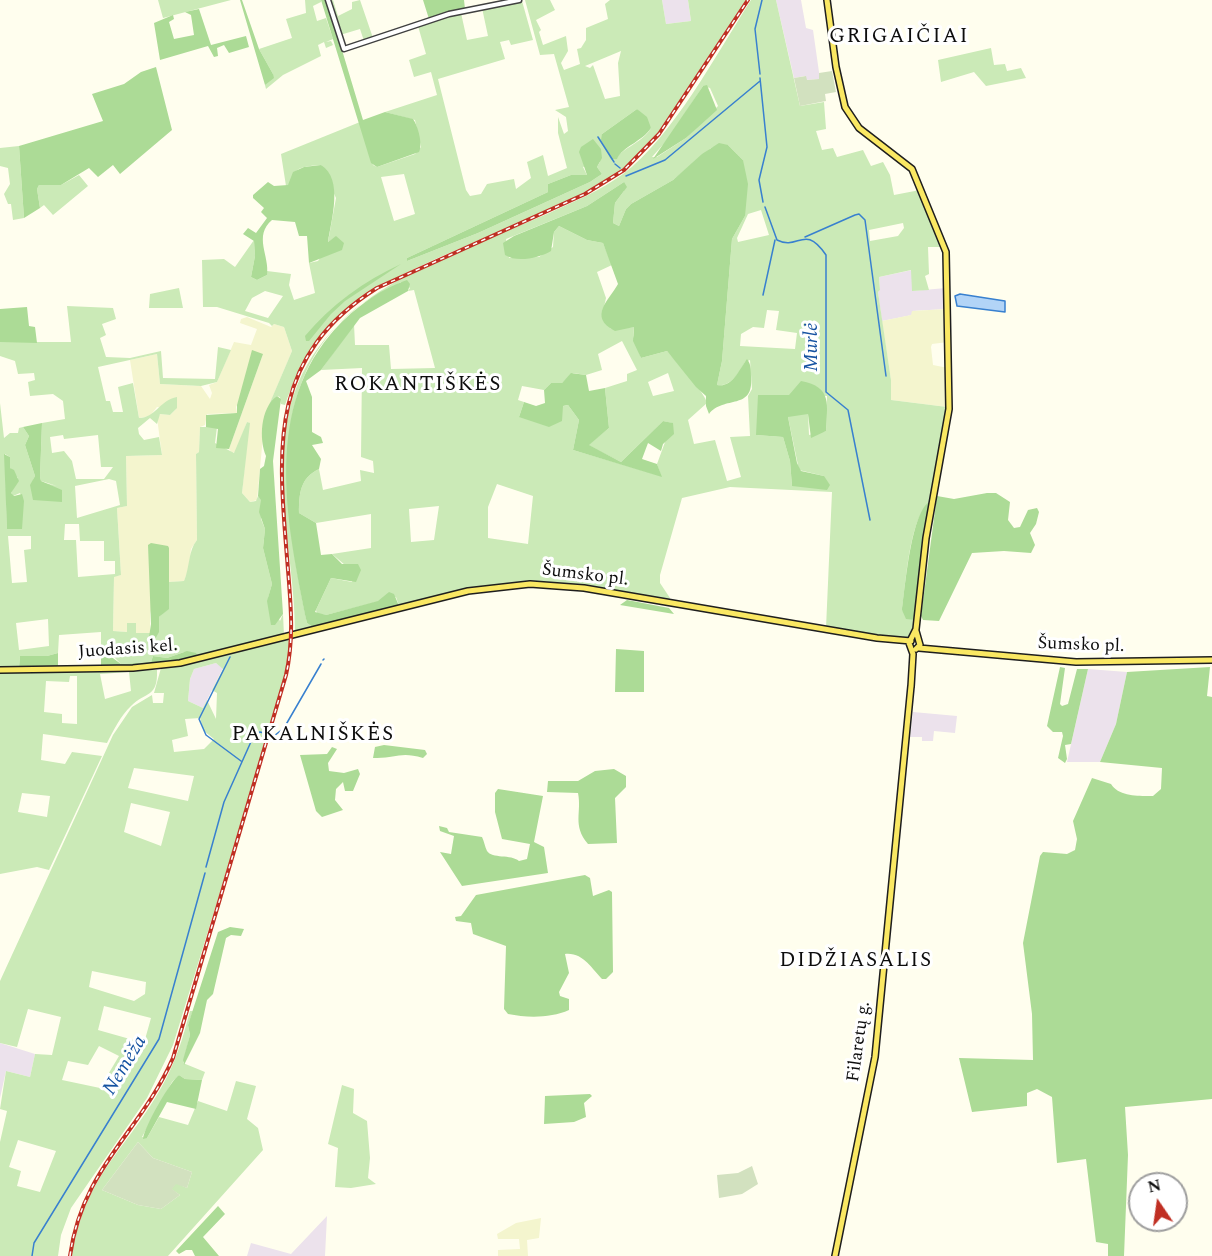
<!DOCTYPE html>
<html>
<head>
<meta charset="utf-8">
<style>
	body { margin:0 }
	#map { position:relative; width:1212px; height:1256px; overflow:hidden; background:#fffeee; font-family:Spectral,serif }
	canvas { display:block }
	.north { position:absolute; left:1128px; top:1172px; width:60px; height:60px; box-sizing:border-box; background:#fff; border:2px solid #9e9e9e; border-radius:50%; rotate:347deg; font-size:16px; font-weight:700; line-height:24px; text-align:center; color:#0d0d0d }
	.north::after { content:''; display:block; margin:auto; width:21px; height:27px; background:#c02f23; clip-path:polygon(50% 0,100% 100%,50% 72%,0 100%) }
</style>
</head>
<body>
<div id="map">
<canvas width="1212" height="1256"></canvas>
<div class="north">N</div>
</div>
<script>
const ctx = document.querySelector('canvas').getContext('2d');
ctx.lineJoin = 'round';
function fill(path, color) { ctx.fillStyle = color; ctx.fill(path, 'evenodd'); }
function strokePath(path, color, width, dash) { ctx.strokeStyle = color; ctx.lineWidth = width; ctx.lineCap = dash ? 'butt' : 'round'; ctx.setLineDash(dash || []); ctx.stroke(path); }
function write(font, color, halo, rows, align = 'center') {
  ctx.font = font + ' Spectral,serif'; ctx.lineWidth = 6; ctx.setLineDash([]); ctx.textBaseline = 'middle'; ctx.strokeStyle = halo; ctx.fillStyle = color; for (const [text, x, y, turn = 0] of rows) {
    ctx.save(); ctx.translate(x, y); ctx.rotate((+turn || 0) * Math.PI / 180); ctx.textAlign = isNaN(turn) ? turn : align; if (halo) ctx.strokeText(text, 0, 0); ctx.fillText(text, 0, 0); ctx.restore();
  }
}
const industrial = new Path2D(`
	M 662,0 L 688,0 L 691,21 L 666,24 Z
	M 776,0 L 801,0 L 806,28 L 813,30 L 820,79 L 806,80 L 805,76 L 794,78 Z
	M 912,270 L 912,291 L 946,288 L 947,309 L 912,311 L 912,315 L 882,321 L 878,292 L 880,290 L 879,277 Z
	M 216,663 L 223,668 L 203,708 L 188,701 L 190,679 L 194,669 Z
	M 1088,669 L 1127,672 L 1116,724 L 1100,762 L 1067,762 Z
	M 913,712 L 957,716 L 955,733 L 934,731 L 933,741 L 922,741 L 922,737 L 910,737 Z
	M 0,1043 L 35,1054 L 30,1077 L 6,1071 L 0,1098 Z
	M 327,1216 L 325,1256 L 247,1256 L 251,1243 L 291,1254 Z`);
const farmland = new Path2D(`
	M 947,309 L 948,342 L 932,344 L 931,347 L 933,365 L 948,368 L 947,407 L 891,400 L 891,380 L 882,321 L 911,315 L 912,311 Z
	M 247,317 L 271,327 L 274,324 L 284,327 L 292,351 L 265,415 L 257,500 L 250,502 L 242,493 L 249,423 L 247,422 L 236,452 L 232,453 L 229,449 L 263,354 L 236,407 L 237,413 L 207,414 L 205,425 L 200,427 L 199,452 L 196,454 L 197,540 L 191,549 L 189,568 L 184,581 L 169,582 L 168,546 L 150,614 L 150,633 L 135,633 L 135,623 L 127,623 L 127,632 L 113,631 L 114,576 L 121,575 L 117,508 L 127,506 L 126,456 L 162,455 L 157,418 L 160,414 L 170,415 L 176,409 L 157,407 L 150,416 L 139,418 L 130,360 L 157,354 L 160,384 L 201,386 L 210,399 L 212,393 L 209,385 L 217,382 L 234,342 L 251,345 L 257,329 L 240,323 L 241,319 Z
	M 541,1218 L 539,1238 L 527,1240 L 528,1256 L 498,1256 L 498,1250 L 520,1249 L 519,1239 L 498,1239 L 497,1234 L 516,1223 Z`);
const green = new Path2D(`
	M 158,0 L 231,0 L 163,18 Z
	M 305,0 L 321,0 L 321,2 L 313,6 L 317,21 L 326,18 L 333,39 L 326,42 L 331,41 L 333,45 L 326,48 L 324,42 L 318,45 L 321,56 L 283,75 L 266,89 L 265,85 L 273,74 L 259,49 L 292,38 L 286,19 L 306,13 Z
	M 333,0 L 338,16 L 352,9 L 352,2 L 360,0 L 373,38 L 364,41 L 360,29 L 340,35 L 330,1 Z
	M 525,0 L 550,0 L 555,10 L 536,20 L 541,30 L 539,32 L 543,45 L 566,36 L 568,51 L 561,63 L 564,70 L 580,64 L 577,49 L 581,48 L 586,40 L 586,28 L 608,19 L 605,4 L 610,0 L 662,0 L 666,24 L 691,21 L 688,0 L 747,0 C 713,51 671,131 624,168 C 600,188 572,199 544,211 C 510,227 475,242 440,257 C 361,293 316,318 285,405 L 281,404 L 280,397 L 277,396 L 269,405 L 292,351 L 284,327 L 274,324 L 272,326 L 269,323 L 217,307 L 203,307 L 202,260 L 224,259 L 235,267 L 254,240 L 255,256 L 251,277 L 257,280 L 267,275 L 267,271 L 291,274 L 289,285 L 294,300 L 315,293 L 309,263 L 318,261 L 334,238 L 328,242 L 336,198 L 321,165 C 303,167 295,165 290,184 L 286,186 L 281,154 L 360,122 L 373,165 L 377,167 L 415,154 L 421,147 L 415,120 L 385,112 L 437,95 L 431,72 L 414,77 L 409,60 L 426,54 L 418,26 L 461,13 L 467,40 L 488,36 L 482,8 L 522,1 L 533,40 L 511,45 L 509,40 L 500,42 L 505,59 L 438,79 L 466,190 L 470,196 L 481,194 L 487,184 L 514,179 L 516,189 L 531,178 L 527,162 L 543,155 L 548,176 L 567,168 L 558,133 L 558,117 L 564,134 L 568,131 L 566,117 L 555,110 L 569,107 L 554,54 L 540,55 ZM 621,51 L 618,63 L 620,96 L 605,99 L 593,65 L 590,68 L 585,66 ZM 637,109 L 651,128 C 642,143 624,147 614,160 L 611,160 L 602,134 ZM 600,162 L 597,167 L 602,174 L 590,182 L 478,233 L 407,261 L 407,258 L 548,192 L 548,184 L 571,175 L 587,175 L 583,167 ZM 404,174 L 415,214 L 394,221 L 381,177 ZM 265,291 L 283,296 L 268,318 L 245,311 L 252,298 Z
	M 751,0 L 776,0 L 800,106 L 824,102 L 826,129 L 816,131 L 822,150 L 833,148 L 837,157 L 863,150 L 871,166 L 883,162 L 890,175 L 894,195 L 920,190 L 942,247 L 928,247 L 929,274 L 925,276 L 929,290 L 912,291 L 911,270 L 879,277 L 880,290 L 878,292 L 891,380 L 891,400 L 947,407 L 931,501 C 909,516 906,584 902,610 L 915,620 L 913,633 L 908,640 L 826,628 L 832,492 L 730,487 L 682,498 L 660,575 L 660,583 L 670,598 L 668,601 C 629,594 589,585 549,582 C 499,579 448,594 399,606 L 396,597 L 326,615 L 317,614 L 316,610 L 331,578 L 352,582 L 357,564 L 345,565 L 332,554 L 371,548 L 371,514 L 316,523 L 299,513 C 299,494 300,478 319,469 L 323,490 L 361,481 L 360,470 L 374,473 L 373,461 L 361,457 L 362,368 L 321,370 L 354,324 L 355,345 L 389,345 L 391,369 L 435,368 L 414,290 L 408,291 L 410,288 L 401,282 C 384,292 365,300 350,313 C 260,392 287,520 307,623 L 314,628 L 295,633 C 295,562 273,487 288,416 C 314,293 446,258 547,214 C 573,202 600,191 623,174 C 672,138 717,53 751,0 ZM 703,86 L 710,88 L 718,106 L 686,138 L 657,157 L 652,157 L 668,139 ZM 728,145 L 743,160 L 745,216 L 732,239 L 722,361 L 717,385 C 730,387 739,374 745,362 L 750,360 L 752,389 L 748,396 L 750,436 L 730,437 L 741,477 L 727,481 L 715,440 L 694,444 L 688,420 L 707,403 C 706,394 675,360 667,351 L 641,358 L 633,336 L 634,327 L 611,329 L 602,316 L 606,298 L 597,272 L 612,265 L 603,243 L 587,240 L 559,226 L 554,232 L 553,247 L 539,257 L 509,258 L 506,239 L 587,206 L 624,182 L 624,191 L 615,203 L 613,223 L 619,226 L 626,209 L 631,204 L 673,180 L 711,148 ZM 761,210 L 769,235 L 738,242 L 737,238 L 748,214 ZM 903,223 L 904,228 L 898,236 L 870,241 L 869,230 ZM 767,310 L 779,311 L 776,330 L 797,333 L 795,349 L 740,346 L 741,334 L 753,327 L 764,328 ZM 622,341 L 637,370 L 627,374 L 627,381 L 605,388 L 609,428 L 588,445 L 621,462 L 663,421 L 672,423 L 657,464 L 661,476 L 573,450 L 579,420 L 568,405 L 519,417 L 524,402 L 518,400 L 522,386 L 544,390 L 551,383 L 562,383 L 573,373 L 586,375 L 602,370 L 598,354 ZM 668,373 L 674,391 L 653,396 L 648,382 ZM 791,394 L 827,396 L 826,431 L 809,435 L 808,414 L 791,414 L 788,417 L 799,470 L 824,476 L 792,486 L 790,461 L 783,437 L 756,435 ZM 497,484 L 533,496 L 528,544 L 488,538 L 488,507 ZM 439,506 L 434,540 L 411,542 L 409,509 Z
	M 991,48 L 994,65 L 1005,64 L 1007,71 L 1021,68 L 1026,78 L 986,86 L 974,72 L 941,82 L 938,60 Z
	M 19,146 L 24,218 L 13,220 L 11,204 L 8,204 L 4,194 L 10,184 L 8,168 L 0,166 L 0,148 Z
	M 79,175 L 88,186 L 53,215 L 44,205 L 40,208 L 37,189 L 39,185 L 61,185 Z
	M 179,288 L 183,308 L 149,308 L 150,294 Z
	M 67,306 L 113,308 L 116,319 L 102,324 L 106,335 L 100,338 L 106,357 L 130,358 L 161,351 L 163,378 L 215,379 L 218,347 L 231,350 L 217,382 L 201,386 L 160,384 L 157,354 L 98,367 L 106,401 L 110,401 L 113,412 L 123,412 L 118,387 L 133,383 L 139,418 C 155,418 160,400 177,397 L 177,408 L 170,415 L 160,414 L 157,424 L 150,418 L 138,428 L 139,434 L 144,440 L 159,437 L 162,455 L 126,456 L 127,506 L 117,508 L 121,575 L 114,577 L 113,631 L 127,632 L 127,623 L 136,623 L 136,633 L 150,633 L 150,640 L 155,642 L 159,617 L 169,608 L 169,582 L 184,581 C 190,567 188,551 197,540 L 196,454 L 199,452 L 200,427 L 217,427 L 215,443 L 234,453 L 247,422 L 250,423 L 242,493 L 250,502 L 256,501 L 258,496 L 261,498 L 261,519 L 265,529 L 263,548 L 272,584 L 268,598 L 280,621 L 283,614 L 284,636 L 198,657 L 184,652 L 167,658 L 153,656 L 151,662 L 121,664 L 111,654 L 101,655 L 101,632 L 59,635 L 58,653 L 47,656 L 20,656 L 19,668 L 0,668 L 0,403 L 4,438 L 10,433 L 18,433 L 19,428 L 23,427 L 29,436 L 25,445 L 35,476 L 33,480 L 57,486 L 41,481 L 40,477 L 42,423 L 65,419 L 63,401 L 53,394 L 30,396 L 28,382 L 35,380 L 34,373 L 18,374 L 15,361 L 0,356 L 0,342 L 71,342 ZM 63,435 L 64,439 L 98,435 L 101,467 L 113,467 L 104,479 L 76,479 L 72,461 L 64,451 L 52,453 L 50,437 ZM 5,454 L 10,457 L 10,468 L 18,478 L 11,493 L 13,496 L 20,493 L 23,500 L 7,529 ZM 109,479 L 116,481 L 120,505 L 77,518 L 75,486 ZM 65,524 L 79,524 L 80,541 L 104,541 L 104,561 L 115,561 L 115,574 L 78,577 L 76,540 L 64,540 ZM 8,536 L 31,536 L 31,549 L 24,550 L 27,582 L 12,583 ZM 48,619 L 49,646 L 19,650 L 16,623 Z
	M 291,637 L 286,673 L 269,733 L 173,1045 L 147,1098 L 71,1208 L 61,1235 L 58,1256 L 0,1256 L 0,1142 L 7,1111 L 0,1109 L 6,1071 L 30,1077 L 35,1054 L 52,1055 L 61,1017 L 28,1009 L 17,1047 L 0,1043 L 0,981 L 113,735 L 132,707 L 152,695 L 153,703 L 163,703 L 164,693 L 154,693 L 161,668 L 187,664 ZM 216,663 L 223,669 L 212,690 L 217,693 L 216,719 L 207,700 L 203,708 L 188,701 L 190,679 L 194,669 ZM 200,718 L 204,731 L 214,739 L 204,749 L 174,752 L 172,740 L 188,736 L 185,719 ZM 134,768 L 194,776 L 188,801 L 128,788 ZM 131,803 L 170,812 L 161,846 L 124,832 ZM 92,971 L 146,982 L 145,994 L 134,1001 L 89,987 ZM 104,1006 L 151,1018 L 144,1043 L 98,1030 ZM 99,1046 L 119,1056 L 100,1088 L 62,1080 L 68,1061 L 88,1065 ZM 18,1140 L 56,1151 L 40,1192 L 17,1186 L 21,1171 L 9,1167 Z
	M 157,670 C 158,698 146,691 131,706 C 121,715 113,731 107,743 L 43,734 L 41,760 L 65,764 L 72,752 L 102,756 L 49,870 L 37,867 L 0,874 L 0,672 ZM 129,672 L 131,691 L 105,699 L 100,674 ZM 70,676 L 77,676 L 77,724 L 62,723 L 62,714 L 44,712 L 46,681 L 69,682 ZM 22,793 L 50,796 L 47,817 L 18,812 Z
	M 190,1011 L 193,1011 L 188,1025 L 190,1035 L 183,1063 L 205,1072 L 202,1080 L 185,1079 L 179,1075 L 172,1082 L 142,1137 L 147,1138 L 159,1117 L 188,1125 L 198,1101 L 227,1111 L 236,1081 L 256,1086 L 247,1119 L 258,1128 L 263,1150 L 168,1256 L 72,1256 C 85,1175 124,1153 161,1088 C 175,1064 183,1038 190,1011 ZM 138,1142 L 153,1158 L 192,1172 L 187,1188 L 176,1183 L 171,1189 L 180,1195 L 161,1209 L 138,1205 L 102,1190 Z
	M 342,1085 L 354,1089 L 353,1113 L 367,1121 L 370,1158 L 368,1178 L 376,1184 L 351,1188 L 335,1187 L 338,1148 L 328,1144 Z`);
const forest = new Path2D(`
	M 240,0 L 242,0 L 259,49 L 273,74 L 274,78 L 265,85 Z
	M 321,0 L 327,0 L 363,120 L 385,112 L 413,119 C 418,126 423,144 419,152 L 377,167 L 371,163 Z
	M 423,0 L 464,0 L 465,9 L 429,19 Z
	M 199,9 L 211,45 L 246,36 L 249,47 L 229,53 L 224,45 L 217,48 L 218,56 L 214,57 L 208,46 L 160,60 L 154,23 L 173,15 L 174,19 L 169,22 L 174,39 L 194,35 L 191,15 L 185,12 Z
	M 156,67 L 172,130 L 120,174 L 113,165 L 98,177 L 89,168 L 61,185 L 39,185 L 37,189 L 40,208 L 24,218 L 19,146 L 103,121 L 92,94 L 124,84 L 141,72 Z
	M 707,85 L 717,110 L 686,138 L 653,159 L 703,86 Z
	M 637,109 L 647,117 L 651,128 C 643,141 622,147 617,159 L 611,160 L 601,140 L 602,134 Z
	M 593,139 L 601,149 L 602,158 L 597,167 L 602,174 L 590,182 L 478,233 L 407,261 L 407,258 L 548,192 L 548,184 L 571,175 L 587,175 L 579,152 L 581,147 Z
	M 719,143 L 728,145 L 743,160 L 748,184 L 745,216 L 732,239 L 722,361 L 717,385 C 732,388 739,370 747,359 C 751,364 751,370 751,377 C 754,411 724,395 709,414 L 706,406 L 706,396 L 696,387 L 667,351 L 641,358 L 633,341 L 634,327 L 615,331 C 587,317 610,299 618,284 L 603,243 L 587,240 L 559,226 L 554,232 L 551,251 C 539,258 517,263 505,255 L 503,243 L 514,236 L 587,206 L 624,182 L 627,187 L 615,203 L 613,223 L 619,226 L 626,209 L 631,204 L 673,180 L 702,154 Z
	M 321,165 C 344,179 331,221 328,242 L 336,236 L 344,243 L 342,250 L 309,263 L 307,236 L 299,236 L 295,222 L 272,220 C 253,236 270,256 267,275 L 257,280 L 251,277 L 255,256 L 254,241 L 243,234 L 248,228 L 256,233 L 267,218 L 261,212 L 264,208 L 253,198 L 253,195 L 268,182 L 274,186 L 288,185 L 293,172 L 304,167 Z
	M 401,264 L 345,301 L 331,314 L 309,341 L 306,341 L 305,336 C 331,305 364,281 401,264 Z
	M 407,280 L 410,284 L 408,291 L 360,318 L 321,370 L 306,381 L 312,397 L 312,432 L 321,437 L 323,443 L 312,445 L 321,459 L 319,469 C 300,478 299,494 299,513 L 316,523 L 321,555 L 332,554 L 342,564 L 358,564 L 361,570 L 356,582 L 331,578 L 315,612 L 326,615 L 378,601 L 389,592 L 394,594 L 399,606 L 314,628 L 307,623 C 288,529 263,415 330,335 C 350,311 378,290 407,280 Z
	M 27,307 L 29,326 L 35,327 L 37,343 L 0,342 L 0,309 Z
	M 252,350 L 263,354 L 229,449 L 216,448 L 218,429 L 206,427 L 206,415 L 237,413 L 237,405 Z
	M 571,373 L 586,375 L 589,391 L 605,388 L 609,428 L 589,445 L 621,462 L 663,421 L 673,423 L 674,434 L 663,444 L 661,451 L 648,443 L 642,459 L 657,464 L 662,477 L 573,450 L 579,420 L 568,405 L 563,406 L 562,421 L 549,427 L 519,417 L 524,402 L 536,406 L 545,403 L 544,390 L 551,383 L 562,383 Z
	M 801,381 C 833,387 827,405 826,431 L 811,438 L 808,414 L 788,417 L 797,463 L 801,471 L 824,476 L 830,485 L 827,490 L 792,486 L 790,461 L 783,437 L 756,435 L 758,395 L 789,395 Z
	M 277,396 L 281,399 L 273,461 L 283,614 L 275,625 L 271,625 L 267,601 L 272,584 L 263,548 L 265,529 L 259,512 L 261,500 L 258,496 L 260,469 L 264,466 L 266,456 C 259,440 260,408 277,396 Z
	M 42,423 L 40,477 L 41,481 L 62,490 L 62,502 L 33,500 L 30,485 L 35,476 L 25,445 L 29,436 L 23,427 Z
	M 4,454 L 10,457 L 10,468 L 14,470 L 19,481 L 11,493 L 14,496 L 22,494 L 24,501 L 22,529 L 7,529 Z
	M 987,493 L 996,493 L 1010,502 L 1008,520 L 1014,528 L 1020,527 L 1028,510 L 1037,508 L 1039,512 L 1036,524 L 1030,533 L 1035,545 L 1031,553 L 1004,551 L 972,553 L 939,621 L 923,620 L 921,616 L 937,496 L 954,499 Z
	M 931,501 L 915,620 L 906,619 L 902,610 C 905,589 911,509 931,501 Z
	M 151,543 L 168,546 L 169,548 L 169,609 L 159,617 L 159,632 L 153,643 L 149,637 L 151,624 L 148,545 Z
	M 627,600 L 669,608 L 674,614 L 620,605 Z
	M 616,649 L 644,651 L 644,692 L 615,692 Z
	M 187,651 L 196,653 L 198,657 L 166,663 L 101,667 L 101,655 L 106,653 L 121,664 L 151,662 L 153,656 L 167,658 Z
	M 58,653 L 58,668 L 19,668 L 20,656 L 47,656 Z
	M 1060,667 L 1065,668 L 1060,704 L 1062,706 L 1068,704 L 1077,669 L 1088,669 L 1071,744 L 1065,745 L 1067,759 L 1065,763 L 1058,758 L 1063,736 L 1062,732 L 1053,732 L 1047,726 Z
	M 1210,667 L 1207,696 L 1212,697 L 1212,1099 L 1125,1107 L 1128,1155 L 1124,1256 L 1108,1256 L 1108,1244 L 1096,1242 L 1086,1159 L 1057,1163 L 1052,1097 L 1037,1089 L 1027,1093 L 1027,1106 L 972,1112 L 959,1058 L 1033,1060 L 1032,1014 L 1023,943 L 1040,856 L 1043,852 L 1067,854 L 1075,850 L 1077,839 L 1073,821 L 1092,778 L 1111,784 C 1119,797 1140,796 1153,796 L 1161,789 L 1162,768 L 1100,762 L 1116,724 L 1127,672 Z
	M 384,745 L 425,750 L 427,754 L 423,758 C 399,751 396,759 373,758 L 375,747 Z
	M 332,747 L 337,749 L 328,763 L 329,771 L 344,773 L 358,769 L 360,774 L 353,791 L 345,791 L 343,782 L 336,789 L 335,800 L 343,810 L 322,817 L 316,811 L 300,755 L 327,754 Z
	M 614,769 L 626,776 L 626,787 L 615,798 L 617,843 L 588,844 C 572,825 582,813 578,793 L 547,792 L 548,781 L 578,781 L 595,771 Z
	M 498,789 L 543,796 L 534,842 L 544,847 L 548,873 L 462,886 L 440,852 L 451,854 L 454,836 L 440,831 L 439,826 L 447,828 L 449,832 L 482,837 C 484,841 485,847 487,851 C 492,859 511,854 519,861 L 527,859 L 530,844 L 502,839 L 495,812 L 495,793 Z
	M 585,875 L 590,878 L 593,896 L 609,890 L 612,892 L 613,972 L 606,979 L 602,979 C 592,969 583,952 565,954 L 569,973 L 559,992 L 560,996 L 569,999 L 569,1010 C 551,1018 528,1018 508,1014 L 504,1009 L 506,946 L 473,934 L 471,923 L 456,921 L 455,917 L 461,916 L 476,895 Z
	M 230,927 L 244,929 L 241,936 L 231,935 L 226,938 L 213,994 L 207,1000 L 200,1033 L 184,1065 L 183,1060 L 190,1035 L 188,1025 L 218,932 Z
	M 179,1075 L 185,1079 L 202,1080 L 196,1109 L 167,1102 L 147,1138 L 143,1139 C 144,1127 171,1080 179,1075 Z
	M 590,1094 L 592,1096 L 584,1103 L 586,1117 L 574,1122 L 544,1124 L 545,1096 Z
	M 218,1206 L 225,1214 L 203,1237 L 219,1256 L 195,1256 L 192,1250 L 186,1250 L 179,1254 L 176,1251 Z`);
const cemetery = new Path2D(`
	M 832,71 L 836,92 L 825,94 L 826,101 L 800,106 L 794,78 L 806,76 L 807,80 L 819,79 L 819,73 Z
	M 138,1142 L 153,1158 L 192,1172 L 187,1188 L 176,1184 L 172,1189 L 180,1195 L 161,1209 L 138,1205 L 102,1190 Z
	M 752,1166 L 758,1184 L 742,1194 L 719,1198 L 717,1175 L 738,1173 Z`);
const water = new Path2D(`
	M 960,294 L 1005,301 L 1005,312 L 957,306 L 955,296 Z`);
const stream = new Path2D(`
	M 760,74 L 755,29 L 762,0
	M 760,78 L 767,147 L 759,180 L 763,202
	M 598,137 L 614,162
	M 615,164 L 620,168
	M 626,176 L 665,160 L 760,81
	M 765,207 L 777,240 C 799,251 804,223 826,255 L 826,392 L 848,410 L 870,520
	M 805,237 L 855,215 L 859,214 L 865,220 L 886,376
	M 763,295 L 775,240
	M 230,657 L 199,719 L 206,735 L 241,761
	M 323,660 L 324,659
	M 274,736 L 284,728 L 321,664
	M 206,867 L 224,802 L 254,735 L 260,732 L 267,734
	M 32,1256 L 34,1243 L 159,1039 L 205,873`);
const minor = new Path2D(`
	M 328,0 L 344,49 L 449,14 L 519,0`);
const major = new Path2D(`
	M 827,0 L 836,67 L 845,107 L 859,128 L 912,169 L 946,252 L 949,409 L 926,538 L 916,629 L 909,643 L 913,654 L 911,687
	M 919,648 L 1076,662 L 1212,660
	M 916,649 L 920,645 L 916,631
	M 0,670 L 133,668 L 180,663 L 468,591 L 530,584 L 584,588 L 877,638 L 911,641
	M 835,1256 L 875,1057 L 911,686`);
const rail = new Path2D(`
	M 70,1256 C 82,1168 140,1133 173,1058 L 286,675 C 294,640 291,606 288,570 C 279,455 264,359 377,288 L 585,194 L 624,170 L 659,134 L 748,0`);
const streetNames = [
	["Šumsko pl.",585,576,7],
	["Šumsko pl.",1081,646,2],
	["Juodasis kel.",128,650,-4],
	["Filaretų g.",860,1042,-82]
];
const waterNames = [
	["Murlė",813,347,-90],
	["Nemėža",126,1066,-59]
];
const quarterNames = [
	["GRIGAIČIAI",899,38],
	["ROKANTIŠKĖS",418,386],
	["PAKALNIŠKĖS",313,736],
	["DIDŽIASALIS",856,962]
];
fill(industrial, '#ece2ec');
fill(farmland, '#f4f5ce');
fill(green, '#cbeab7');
fill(forest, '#acdb96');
fill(cemetery, '#d2e1bf');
fill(water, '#b2d4f7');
strokePath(water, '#3880cf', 1.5);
strokePath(stream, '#3880cf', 1.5);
strokePath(minor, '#404040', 7);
strokePath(major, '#1e1e1e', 8);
strokePath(minor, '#fff', 4);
strokePath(major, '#fae863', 5);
strokePath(rail, '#c02f23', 4);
strokePath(rail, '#fff', 1.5, [4.5]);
write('18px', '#0d0d0d', '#fff', streetNames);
write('italic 20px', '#1552a1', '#fff', waterNames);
ctx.letterSpacing = '1.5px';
write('21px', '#0d0d0d', '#fff', quarterNames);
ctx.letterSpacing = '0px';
</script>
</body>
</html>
